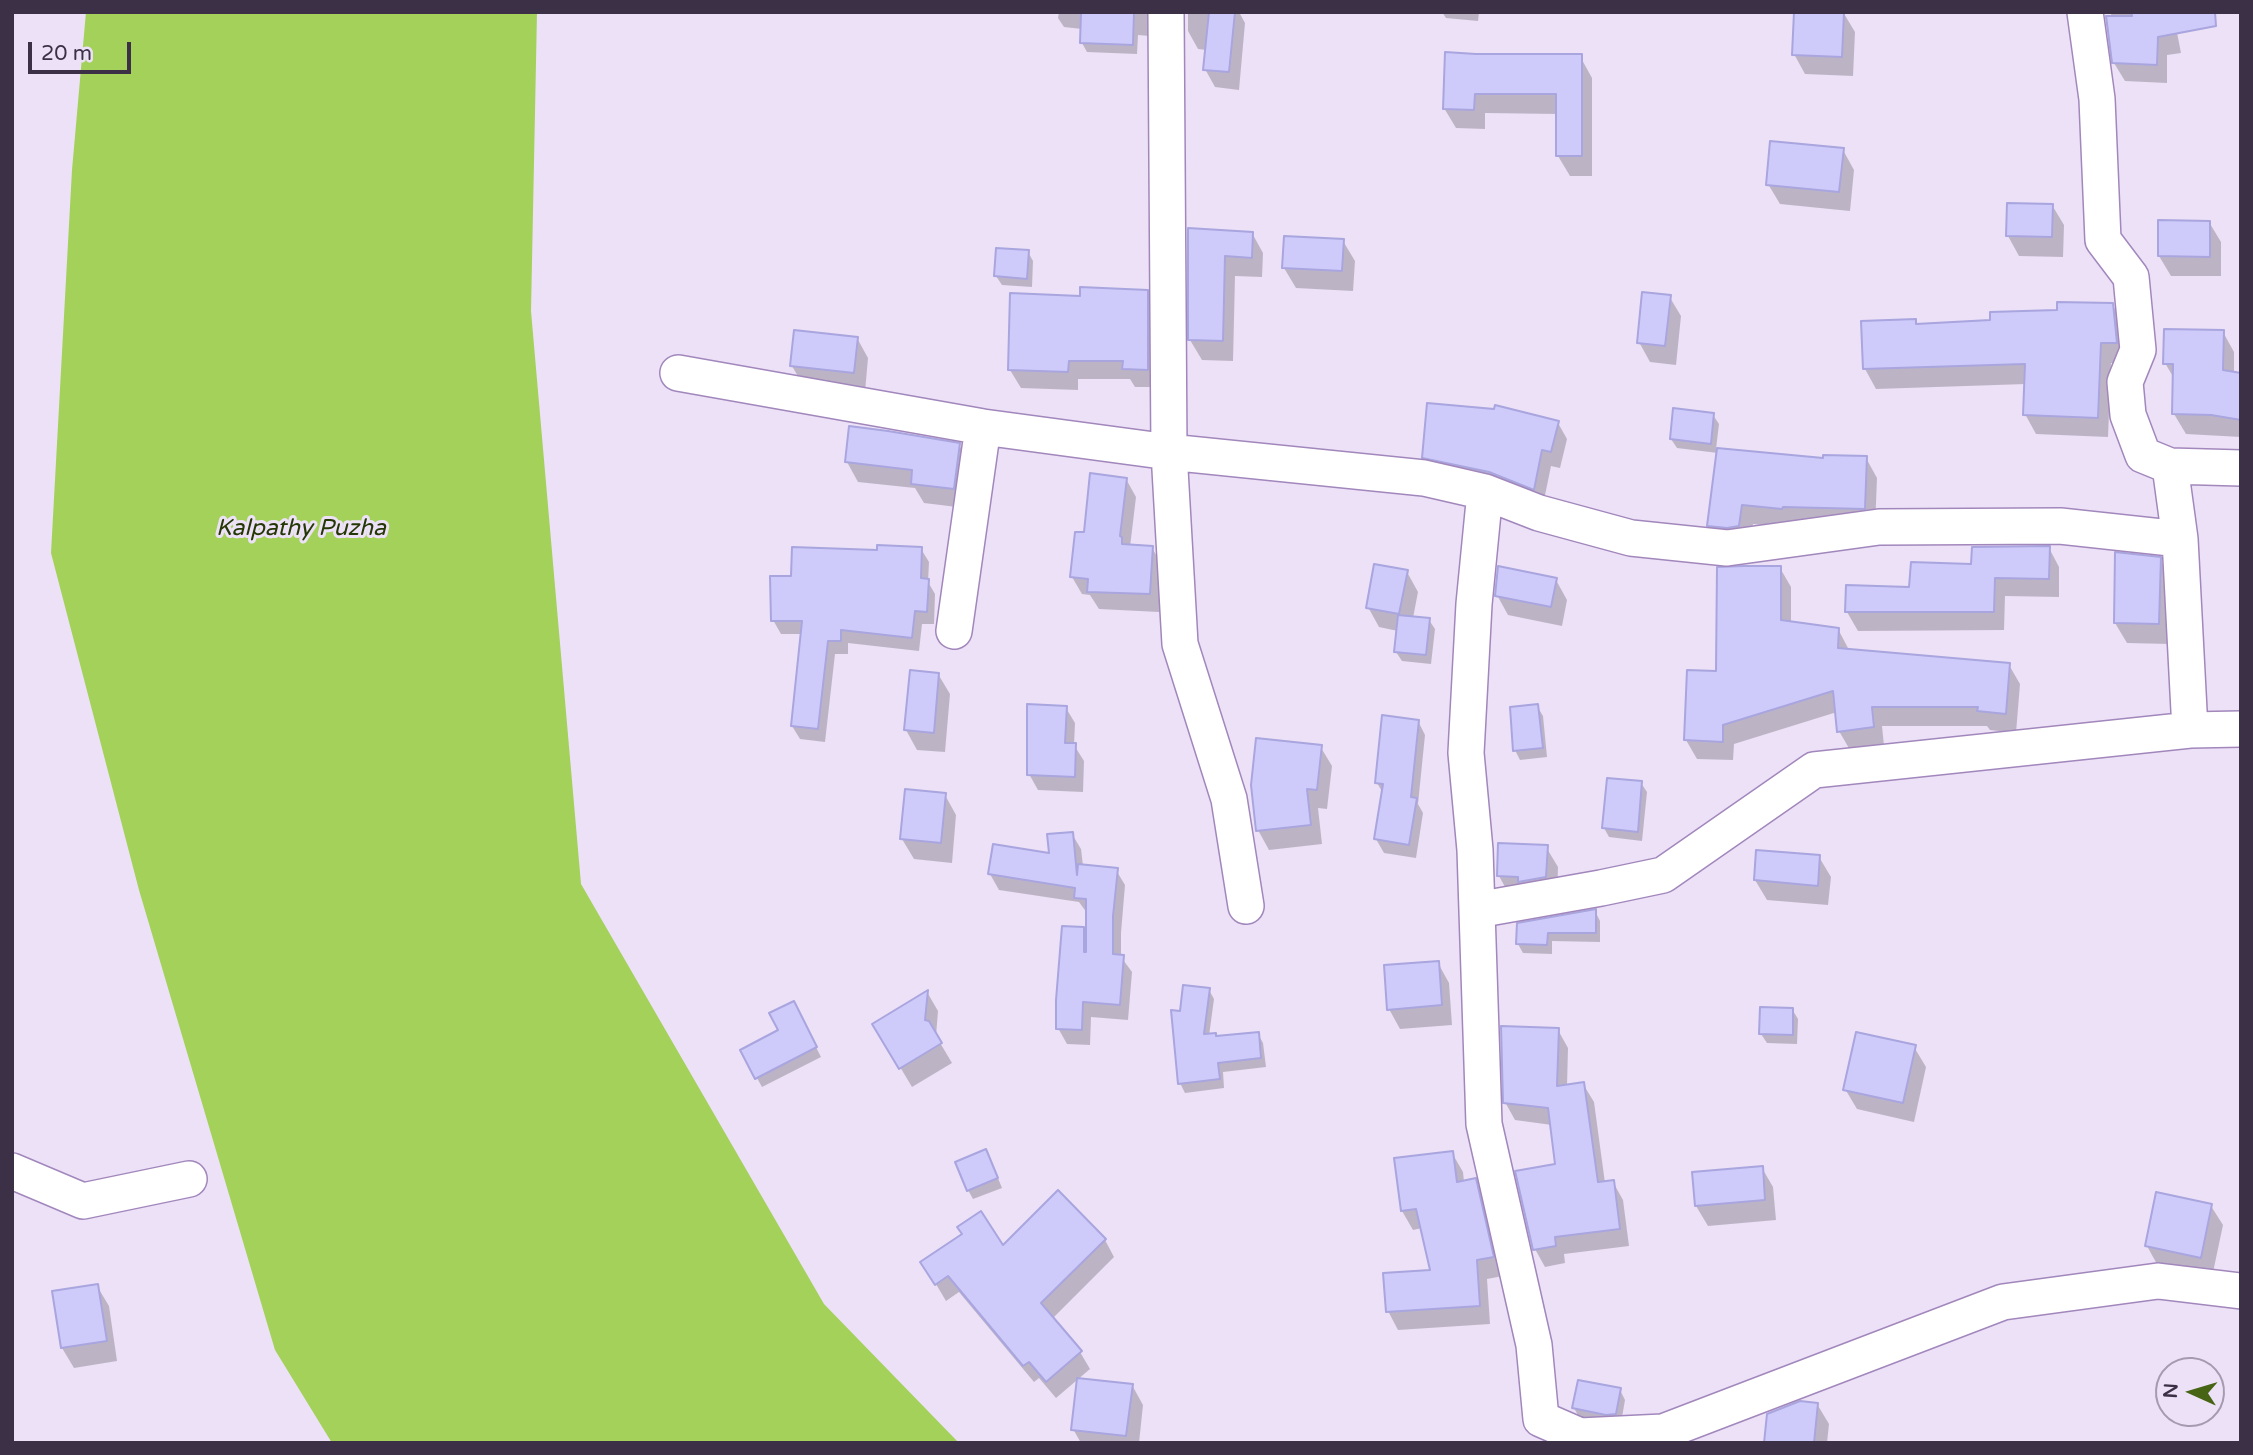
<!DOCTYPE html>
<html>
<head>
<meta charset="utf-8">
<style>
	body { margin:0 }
	#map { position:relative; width:2253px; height:1455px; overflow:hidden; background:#ece1f7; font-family:"Varela Round",sans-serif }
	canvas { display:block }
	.frame { position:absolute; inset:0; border:14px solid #3b3046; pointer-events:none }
	.north { position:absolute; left:2155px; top:1357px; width:70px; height:70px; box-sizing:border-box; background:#ece1f7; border:2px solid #a59ab0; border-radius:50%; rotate:274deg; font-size:19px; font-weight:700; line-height:28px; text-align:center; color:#3b3046 }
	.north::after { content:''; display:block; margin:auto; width:24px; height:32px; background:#476314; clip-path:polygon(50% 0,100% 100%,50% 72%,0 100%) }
	.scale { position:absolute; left:28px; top:42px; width:103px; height:32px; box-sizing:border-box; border:4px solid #3b3046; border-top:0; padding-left:9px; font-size:21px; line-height:24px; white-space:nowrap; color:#3b3046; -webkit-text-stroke:5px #ece1f7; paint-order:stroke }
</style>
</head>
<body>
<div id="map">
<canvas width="2253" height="1455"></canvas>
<div class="frame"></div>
<div class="north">N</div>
<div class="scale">20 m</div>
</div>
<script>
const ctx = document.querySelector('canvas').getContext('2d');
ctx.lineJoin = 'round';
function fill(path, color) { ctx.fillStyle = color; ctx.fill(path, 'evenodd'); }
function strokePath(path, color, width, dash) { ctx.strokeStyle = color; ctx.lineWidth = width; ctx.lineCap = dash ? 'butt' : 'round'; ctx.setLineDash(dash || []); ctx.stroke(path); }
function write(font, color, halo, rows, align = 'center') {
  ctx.font = font + ' "Varela Round",sans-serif'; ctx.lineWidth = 6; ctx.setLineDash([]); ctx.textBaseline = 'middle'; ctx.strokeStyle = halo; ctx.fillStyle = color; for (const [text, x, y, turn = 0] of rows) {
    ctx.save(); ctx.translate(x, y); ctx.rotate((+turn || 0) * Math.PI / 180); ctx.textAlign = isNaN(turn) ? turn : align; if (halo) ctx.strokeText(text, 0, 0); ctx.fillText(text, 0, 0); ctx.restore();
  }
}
const water = new Path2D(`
	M 86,12 L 537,12 L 531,311 L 581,884 L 824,1304 L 959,1443 L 332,1443 L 275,1350 L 139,890 L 51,553 L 72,170 Z`);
const shadow = new Path2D(`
	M 1059,12 L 1154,12 L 1150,36 L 1138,35 L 1137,54 L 1087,52 L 1082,43 L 1082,29 L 1064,27 L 1058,18 Z
	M 1188,12 L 1239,12 L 1245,23 L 1239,90 L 1215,87 L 1205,69 L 1207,50 L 1198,49 L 1188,31 Z
	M 1442,12 L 1479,12 L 1478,21 L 1446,18 Z
	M 1843,12 L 1855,32 L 1853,76 L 1805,74 L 1794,54 Z
	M 2111,12 L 2173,12 L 2181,53 L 2167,55 L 2167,83 L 2125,81 L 2114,63 Z
	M 1446,54 L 1581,58 L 1592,78 L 1592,176 L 1570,176 L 1558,156 L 1558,114 L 1485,113 L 1485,129 L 1456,128 L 1444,108 Z
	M 1843,150 L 1854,170 L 1850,211 L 1780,204 L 1768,184 Z
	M 2052,205 L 2064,225 L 2063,257 L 2019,256 L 2008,236 Z
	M 2209,222 L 2221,242 L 2221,276 L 2171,276 L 2159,256 Z
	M 1189,230 L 1252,233 L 1263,253 L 1262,277 L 1235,276 L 1233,361 L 1202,360 L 1190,340 Z
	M 1343,241 L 1355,261 L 1353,291 L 1296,288 L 1284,268 Z
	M 1028,252 L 1033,261 L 1032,287 L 1002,285 L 996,276 Z
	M 1147,292 L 1157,311 L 1158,387 L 1135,387 L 1130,379 L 1078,379 L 1078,390 L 1021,388 L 1010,370 L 1081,297 Z
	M 1669,296 L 1681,316 L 1676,365 L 1650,362 L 1639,342 Z
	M 2112,304 L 2124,324 L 2127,363 L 2111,363 L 2108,437 L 2036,434 L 2025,414 L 2026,384 L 1876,389 L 1865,369 L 1915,321 L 1918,325 L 1992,322 Z
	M 2223,332 L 2234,352 L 2234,374 L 2241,375 L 2241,437 L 2186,434 L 2174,414 L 2175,380 L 2165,363 Z
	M 857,338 L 868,358 L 865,392 L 803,385 L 792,366 Z
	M 1713,415 L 1719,424 L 1716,449 L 1824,460 L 1866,458 L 1877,478 L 1875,528 L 1793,528 L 1753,524 L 1750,546 L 1721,545 L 1709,525 L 1718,453 L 1677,448 L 1671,439 Z
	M 1558,423 L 1567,439 L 1560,468 L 1551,466 L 1543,505 L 1433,474 L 1423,457 Z
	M 959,445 L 971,465 L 965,508 L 924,503 L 915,488 L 858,482 L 847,462 Z
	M 1126,479 L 1136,497 L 1130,547 L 1152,548 L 1162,565 L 1159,612 L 1099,609 L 1090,595 L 1082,594 L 1072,577 L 1085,534 Z
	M 2049,548 L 2059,567 L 2059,597 L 2005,596 L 2004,630 L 1858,631 L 1847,612 L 1973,566 Z
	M 921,549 L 929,562 L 928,582 L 935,594 L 934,624 L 922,624 L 919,651 L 848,643 L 848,654 L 835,654 L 825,742 L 800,739 L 792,726 L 803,634 L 781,634 L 773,620 L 793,577 L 879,552 Z
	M 2160,559 L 2171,579 L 2170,644 L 2127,643 L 2115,623 Z
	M 1780,568 L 1791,587 L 1791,623 L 1838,629 L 1849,650 L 2009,665 L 2020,684 L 2016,733 L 1990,730 L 1987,726 L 1882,726 L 1884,746 L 1850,750 L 1839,731 L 1837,712 L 1734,744 L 1733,760 L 1697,759 L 1686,740 L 1717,673 Z
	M 1407,572 L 1418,592 L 1413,618 L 1429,620 L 1435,629 L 1431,664 L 1402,661 L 1396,652 L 1398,631 L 1379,627 L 1368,607 Z
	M 1556,580 L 1567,600 L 1562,626 L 1508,615 L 1497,595 Z
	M 938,674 L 950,694 L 945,752 L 917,750 L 906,730 Z
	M 1537,706 L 1543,716 L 1547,757 L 1520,760 L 1515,750 Z
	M 1066,708 L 1075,723 L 1074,745 L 1084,761 L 1083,792 L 1038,790 L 1029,774 Z
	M 1418,721 L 1425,735 L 1418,804 L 1423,813 L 1416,858 L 1384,853 L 1376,839 L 1383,793 L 1377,783 Z
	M 1320,746 L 1332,766 L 1327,809 L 1318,808 L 1322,844 L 1269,850 L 1258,830 Z
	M 1641,783 L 1647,792 L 1642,841 L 1609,837 L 1604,828 Z
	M 945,795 L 956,815 L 952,863 L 914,859 L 902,839 Z
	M 1072,834 L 1081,849 L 1083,866 L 1116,870 L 1125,885 L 1121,933 L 1121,957 L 1132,972 L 1128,1020 L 1091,1017 L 1090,1045 L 1067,1044 L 1058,1028 L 1083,928 L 1088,937 L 1087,913 L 1079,902 L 999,890 L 990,874 L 1051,855 Z
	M 1546,847 L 1558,867 L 1557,897 L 1510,896 L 1499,876 Z
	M 1819,857 L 1831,877 L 1828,905 L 1767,900 L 1755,880 Z
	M 1595,911 L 1600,921 L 1600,942 L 1552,941 L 1552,954 L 1523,953 L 1518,944 Z
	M 1438,963 L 1449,983 L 1452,1025 L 1400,1029 L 1389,1009 Z
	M 1209,990 L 1214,999 L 1209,1036 L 1216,1038 L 1258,1034 L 1263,1043 L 1266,1067 L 1223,1072 L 1224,1088 L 1185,1093 L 1180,1083 L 1181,1013 Z
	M 927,992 L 938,1011 L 936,1036 L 952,1063 L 912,1087 L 875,1025 Z
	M 1792,1009 L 1798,1019 L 1797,1044 L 1767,1043 L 1761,1034 Z
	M 798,1012 L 821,1057 L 762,1087 L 757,1078 L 780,1031 Z
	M 1558,1030 L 1568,1048 L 1567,1086 L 1583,1084 L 1594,1102 L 1605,1183 L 1613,1182 L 1623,1200 L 1629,1246 L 1564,1254 L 1565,1263 L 1545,1267 L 1535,1249 L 1557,1165 L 1552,1125 L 1515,1120 L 1505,1102 Z
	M 1914,1047 L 1926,1067 L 1914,1122 L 1857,1109 L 1845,1089 Z
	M 1452,1153 L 1463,1172 L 1464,1182 L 1475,1180 L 1486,1199 L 1503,1276 L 1487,1279 L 1490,1324 L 1398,1330 L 1388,1311 L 1432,1272 L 1422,1228 L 1413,1230 L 1402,1211 L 1396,1160 Z
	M 991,1161 L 1002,1188 L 973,1199 L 968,1190 Z
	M 1762,1168 L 1773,1187 L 1776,1220 L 1708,1226 L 1696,1206 Z
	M 2211,1206 L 2223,1225 L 2212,1277 L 2158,1266 L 2147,1246 Z
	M 1105,1240 L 1114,1257 L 1052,1319 L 1080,1352 L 1090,1369 L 1056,1398 L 1039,1378 L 1034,1382 L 959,1292 L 946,1301 L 933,1279 Z
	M 97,1286 L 109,1306 L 117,1361 L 74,1368 L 62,1348 Z
	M 1132,1385 L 1143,1405 L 1139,1443 L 1081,1443 L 1073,1429 Z
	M 1620,1390 L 1625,1400 L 1621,1423 L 1579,1417 L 1574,1408 Z
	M 1817,1404 L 1829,1424 L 1827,1443 L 1765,1443 Z`);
const building = new Path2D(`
	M 1081,12 L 1134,12 L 1133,45 L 1080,43 Z
	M 1209,12 L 1235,12 L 1229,72 L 1203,70 Z
	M 1794,12 L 1844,12 L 1842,57 L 1792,55 Z
	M 2131,12 L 2215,12 L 2216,26 L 2158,37 L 2157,65 L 2112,63 L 2106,16 L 2132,16 Z
	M 1445,52 L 1476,54 L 1582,54 L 1582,156 L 1556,156 L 1556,94 L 1475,94 L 1474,110 L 1443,109 Z
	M 1770,141 L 1844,148 L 1839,192 L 1766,185 Z
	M 2007,203 L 2053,204 L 2052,237 L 2006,236 Z
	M 2158,220 L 2210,221 L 2210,257 L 2158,256 Z
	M 1188,228 L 1253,232 L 1252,258 L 1225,256 L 1223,341 L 1188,340 Z
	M 1284,236 L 1344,239 L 1342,271 L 1282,268 Z
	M 996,248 L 1029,250 L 1027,279 L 994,276 Z
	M 1080,287 L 1148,290 L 1148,370 L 1122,369 L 1123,361 L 1069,361 L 1068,372 L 1008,370 L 1010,293 L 1080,296 Z
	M 1642,292 L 1671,295 L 1665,346 L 1637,343 Z
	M 2057,302 L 2113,303 L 2117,343 L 2101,343 L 2098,418 L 2023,415 L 2025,364 L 1863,369 L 1861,321 L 1916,319 L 1916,324 L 1990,320 L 1990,312 L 2057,310 Z
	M 2164,329 L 2224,330 L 2223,370 L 2241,373 L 2241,420 L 2211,415 L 2172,414 L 2173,364 L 2163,364 Z
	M 794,330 L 858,337 L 854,373 L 790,366 Z
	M 1427,403 L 1494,409 L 1495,405 L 1559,421 L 1551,452 L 1542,450 L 1534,490 L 1489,472 L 1422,458 Z
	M 1673,408 L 1714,413 L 1711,444 L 1670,439 Z
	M 849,426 L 888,431 L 960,443 L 954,489 L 911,484 L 912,470 L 845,462 Z
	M 1717,448 L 1823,458 L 1823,455 L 1867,456 L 1865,509 L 1783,507 L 1782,509 L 1742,505 L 1739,526 L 1727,528 L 1707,526 Z
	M 1090,473 L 1127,478 L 1120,536 L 1122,537 L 1122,544 L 1153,546 L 1150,594 L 1087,592 L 1088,579 L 1070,577 L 1075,532 L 1084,532 Z
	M 877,545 L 922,547 L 921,578 L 929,579 L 927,612 L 915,611 L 912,638 L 841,630 L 841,641 L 828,641 L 818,729 L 791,726 L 802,621 L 771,621 L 770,576 L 791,576 L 792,547 L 877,550 Z
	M 2050,546 L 2049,579 L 1995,578 L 1994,612 L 1845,612 L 1846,585 L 1909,587 L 1911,562 L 1971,564 L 1972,547 Z
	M 2115,552 L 2161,557 L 2159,624 L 2114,623 Z
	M 1374,564 L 1408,570 L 1399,614 L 1366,608 Z
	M 1498,566 L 1557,578 L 1551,607 L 1495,596 Z
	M 1744,566 L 1781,566 L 1781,620 L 1839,628 L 1838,648 L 2010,663 L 2006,714 L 1977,711 L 1978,707 L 1872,707 L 1874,727 L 1837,732 L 1833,691 L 1723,725 L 1723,742 L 1684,740 L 1687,670 L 1716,671 L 1717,567 Z
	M 1398,615 L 1430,618 L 1426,655 L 1394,652 Z
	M 910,670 L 939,673 L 934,733 L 904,730 Z
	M 1027,704 L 1067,706 L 1065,743 L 1076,743 L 1075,777 L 1027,775 Z
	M 1538,704 L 1543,748 L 1513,751 L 1510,707 Z
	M 1382,715 L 1419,720 L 1411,797 L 1417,798 L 1409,845 L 1374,839 L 1383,784 L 1375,783 Z
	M 1256,738 L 1322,745 L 1317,790 L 1307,789 L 1311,825 L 1256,831 L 1251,785 Z
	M 1607,778 L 1642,781 L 1638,832 L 1602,828 Z
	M 905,789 L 946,793 L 941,843 L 900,839 Z
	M 1073,832 L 1077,875 L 1078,864 L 1118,868 L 1113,916 L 1113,954 L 1124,955 L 1120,1005 L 1083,1002 L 1082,1030 L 1056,1029 L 1056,1000 L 1062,926 L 1084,927 L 1084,952 L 1086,952 L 1086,899 L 1074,898 L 1075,888 L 988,874 L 993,844 L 1049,853 L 1047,834 Z
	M 1498,843 L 1548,845 L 1546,877 L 1518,882 L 1518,877 L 1497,876 Z
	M 1756,850 L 1820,855 L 1818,886 L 1754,880 Z
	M 1596,909 L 1596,933 L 1548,933 L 1547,945 L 1516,944 L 1517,923 Z
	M 1439,961 L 1442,1005 L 1387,1010 L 1384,965 Z
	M 1183,985 L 1210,988 L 1204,1034 L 1216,1033 L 1216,1036 L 1259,1032 L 1261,1058 L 1218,1063 L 1220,1079 L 1178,1084 L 1171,1010 L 1180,1011 Z
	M 928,990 L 925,1020 L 929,1021 L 942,1043 L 899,1069 L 872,1024 Z
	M 794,1001 L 817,1047 L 755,1079 L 740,1050 L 778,1030 L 769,1013 Z
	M 1760,1007 L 1793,1008 L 1793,1035 L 1759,1034 Z
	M 1501,1026 L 1559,1028 L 1557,1086 L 1584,1082 L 1598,1182 L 1614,1180 L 1620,1229 L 1555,1237 L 1556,1246 L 1533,1250 L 1515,1171 L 1555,1164 L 1548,1108 L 1503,1103 Z
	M 1856,1032 L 1916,1045 L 1903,1103 L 1843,1090 Z
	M 986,1149 L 998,1178 L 967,1191 L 955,1162 Z
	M 1453,1151 L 1457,1182 L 1476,1178 L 1494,1257 L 1477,1260 L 1480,1306 L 1386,1312 L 1383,1273 L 1430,1270 L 1416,1209 L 1401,1211 L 1394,1158 Z
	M 1763,1166 L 1765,1200 L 1695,1206 L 1692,1172 Z
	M 1058,1190 L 1106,1239 L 1041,1303 L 1082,1351 L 1046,1382 L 1029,1362 L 1023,1366 L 948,1276 L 935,1285 L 920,1262 L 962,1234 L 957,1227 L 981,1211 L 1003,1245 Z
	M 2156,1192 L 2212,1204 L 2201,1258 L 2145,1246 Z
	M 98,1284 L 107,1341 L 61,1348 L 52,1291 Z
	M 1077,1378 L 1133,1384 L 1126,1436 L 1071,1430 Z
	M 1578,1380 L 1621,1388 L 1616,1414 L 1606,1415 L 1572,1408 Z
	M 1800,1401 L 1818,1403 L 1814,1443 L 1764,1443 L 1767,1414 Z`);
const street = new Path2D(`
	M 1166,12 L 1169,452 L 1180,644 L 1229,799 L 1246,906
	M 2085,12 L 2097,99 L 2103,240 L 2131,277 L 2138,350 L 2125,382 L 2128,415 L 2143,455 L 2170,466
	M 678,373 L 983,427 L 1169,452 L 1424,478 L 1485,492
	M 2180,539 L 2170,466 L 2241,468
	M 954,631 L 983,427
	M 2241,729 L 2190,730 L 2180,539 L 2060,526 L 1879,527 L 1727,548 L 1631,538 L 1539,513 L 1485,492 L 1474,604 L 1466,753 L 1475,850 L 1484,1124 L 1534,1345 L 1541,1419 L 1580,1436 L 1663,1432 L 2003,1302 L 2158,1281 L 2241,1291
	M 1477,910 L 1601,888 L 1663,875 L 1814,770 L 2190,730
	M 12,1171 L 83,1201 L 189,1179`);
const waterNames = [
	["Kalpathy Puzha",301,529]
];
fill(water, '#a3d15a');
fill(shadow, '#0003');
fill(building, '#cecbfb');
strokePath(building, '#a9a5de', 2);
strokePath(street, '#a287bc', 38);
strokePath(street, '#fff', 35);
write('italic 23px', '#253705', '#ece1f7', waterNames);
</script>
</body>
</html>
